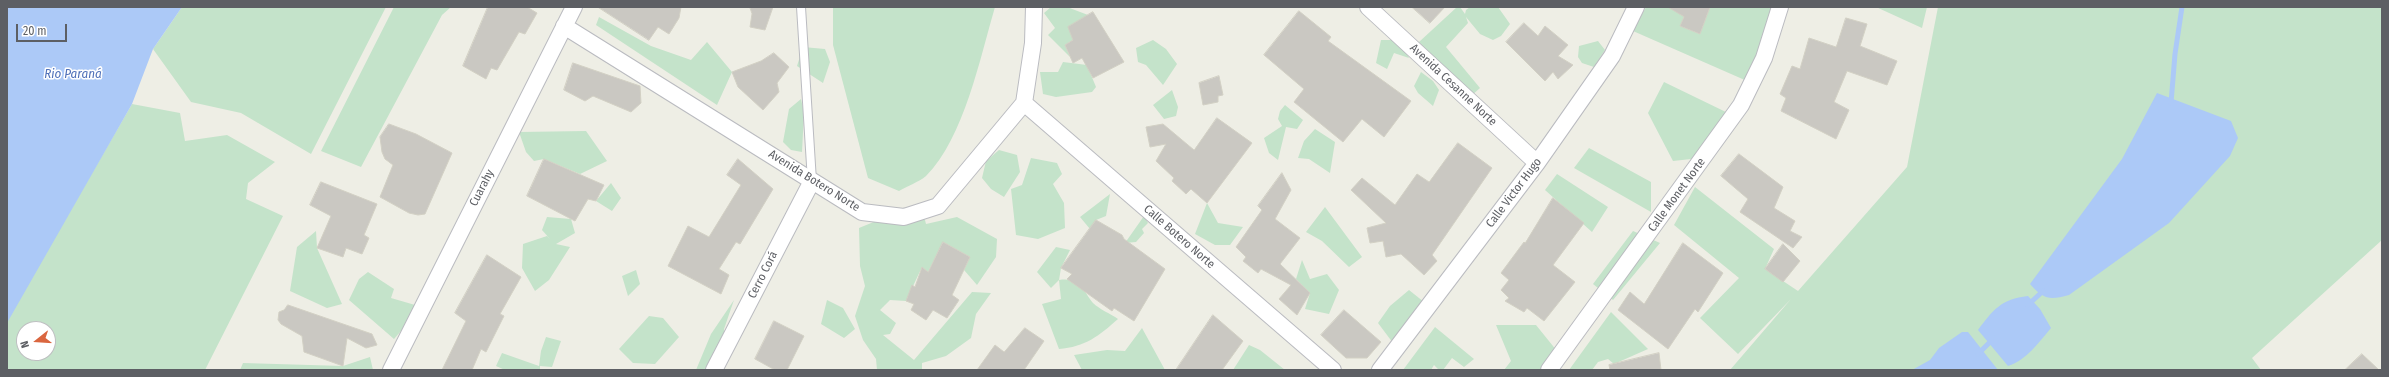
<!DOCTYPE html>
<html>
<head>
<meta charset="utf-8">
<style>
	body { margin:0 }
	#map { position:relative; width:2389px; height:377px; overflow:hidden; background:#eeeee5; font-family:"Fira Sans Condensed",sans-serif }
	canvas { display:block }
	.frame { position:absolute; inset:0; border:8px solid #5d5f64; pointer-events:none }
	.north { position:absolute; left:16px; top:321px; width:40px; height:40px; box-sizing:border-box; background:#fff; border:1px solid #bebfc1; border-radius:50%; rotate:253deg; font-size:11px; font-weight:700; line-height:16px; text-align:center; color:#5d5f64 }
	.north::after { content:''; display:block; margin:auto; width:14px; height:18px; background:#da663f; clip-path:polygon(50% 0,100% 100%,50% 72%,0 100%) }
	.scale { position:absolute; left:16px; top:24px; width:51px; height:18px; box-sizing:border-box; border:2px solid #5d5f64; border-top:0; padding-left:5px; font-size:12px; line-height:14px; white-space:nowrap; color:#5d5f64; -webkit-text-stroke:3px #fff; paint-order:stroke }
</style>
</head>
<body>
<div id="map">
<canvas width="2389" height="377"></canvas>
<div class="frame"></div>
<div class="north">N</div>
<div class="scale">20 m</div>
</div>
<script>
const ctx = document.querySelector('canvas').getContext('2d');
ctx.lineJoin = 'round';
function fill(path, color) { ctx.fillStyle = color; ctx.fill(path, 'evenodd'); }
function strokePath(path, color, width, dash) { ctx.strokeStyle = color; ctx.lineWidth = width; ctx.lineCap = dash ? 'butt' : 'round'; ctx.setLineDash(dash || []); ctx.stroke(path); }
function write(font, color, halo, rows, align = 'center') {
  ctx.font = font + ' "Fira Sans Condensed",sans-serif'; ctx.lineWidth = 3; ctx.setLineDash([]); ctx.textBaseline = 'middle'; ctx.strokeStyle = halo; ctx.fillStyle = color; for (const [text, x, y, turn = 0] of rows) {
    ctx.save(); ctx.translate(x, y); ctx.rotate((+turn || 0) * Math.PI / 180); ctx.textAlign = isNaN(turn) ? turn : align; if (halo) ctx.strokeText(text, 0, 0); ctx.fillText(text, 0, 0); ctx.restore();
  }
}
const green = new Path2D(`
	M 182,7 L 386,7 L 311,154 L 241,113 L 191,102 L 153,49 Z
	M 394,7 L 451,7 L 442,15 L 361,167 L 321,151 Z
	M 833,7 L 995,7 C 980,58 964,138 926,176 C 919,182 907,186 899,191 L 868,178 L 833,45 Z
	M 1051,7 L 1067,7 L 1088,15 L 1073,40 L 1065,45 L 1070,57 L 1048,35 L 1055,28 L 1044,13 Z
	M 1457,7 L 1460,7 L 1465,14 L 1466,10 L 1470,7 L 1498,7 L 1510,24 L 1501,36 L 1493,40 L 1480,34 L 1466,17 L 1468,23 L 1446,47 L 1480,88 L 1470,97 L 1419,42 Z
	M 1646,7 L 1672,7 L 1684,17 L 1680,26 L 1700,34 L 1710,7 L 1775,7 L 1761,54 L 1747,81 L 1633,31 Z
	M 1876,7 L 1927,7 L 1922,28 Z
	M 1938,7 L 2382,7 L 2382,240 L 2252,358 L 2261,370 L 1730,370 L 1791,299 L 1738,354 L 1700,318 L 1739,278 L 1674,225 L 1695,187 L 1774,249 L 1765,269 L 1798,291 L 1907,167 Z
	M 599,17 L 651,46 L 691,60 L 707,42 L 732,72 L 717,105 L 596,25 Z
	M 1153,40 L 1166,49 L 1177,64 L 1163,85 L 1146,65 L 1138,62 L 1136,48 Z
	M 1381,40 L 1399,40 L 1409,58 L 1394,53 L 1387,69 L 1376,63 Z
	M 1598,41 L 1605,50 L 1594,67 L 1582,63 L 1578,57 L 1579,46 Z
	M 803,47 L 825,49 L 830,62 L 823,83 L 797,66 Z
	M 1063,62 L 1087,65 L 1096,87 L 1092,92 L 1056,97 L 1043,94 L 1040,72 L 1058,72 Z
	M 1421,72 L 1433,81 L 1439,90 L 1433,106 L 1418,93 L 1414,86 Z
	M 1664,82 L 1730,114 L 1700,158 L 1673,161 L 1648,113 Z
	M 1172,90 L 1178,107 L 1176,116 L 1164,119 L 1153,105 Z
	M 801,99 L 804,113 L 802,152 L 791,150 L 783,142 L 789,109 Z
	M 132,104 L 180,113 L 185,141 L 227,135 L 275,162 L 248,183 L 246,199 L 283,216 L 205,370 L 7,370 L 7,323 L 10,314 ZM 24,329 L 48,329 L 48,353 L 24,353 Z
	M 1285,105 L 1303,120 L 1297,129 L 1286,127 L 1278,160 L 1269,153 L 1264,138 L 1282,126 L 1278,119 L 1280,111 Z
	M 1315,129 L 1335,142 L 1330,173 L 1309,159 L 1298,158 L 1304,141 Z
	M 586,131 L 607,161 L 580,174 L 544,159 L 534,161 L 526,152 L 519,132 Z
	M 1589,148 L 1651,182 L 1651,212 L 1574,168 Z
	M 999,150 L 1017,155 L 1020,172 L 1004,197 L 991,189 L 982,178 L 986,161 Z
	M 1031,158 L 1057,163 L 1062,174 L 1053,184 L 1064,203 L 1065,228 L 1038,239 L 1016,235 L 1011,189 L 1022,185 Z
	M 1557,174 L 1608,207 L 1592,232 L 1545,190 Z
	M 611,183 L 621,198 L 612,211 L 596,201 Z
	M 1110,194 L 1106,216 L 1096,220 L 1090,229 L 1080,217 Z
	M 1207,203 L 1218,223 L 1243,227 L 1230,245 L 1215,245 L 1195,234 Z
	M 1325,207 L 1362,257 L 1349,267 L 1322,241 L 1306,232 Z
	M 924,216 L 926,224 L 957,217 L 997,239 L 996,257 L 977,285 L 964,270 L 970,257 L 943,242 L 928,272 L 922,267 L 906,301 L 890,300 L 880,310 L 896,323 L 890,334 L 883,335 L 914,360 L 972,292 L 991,293 L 976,314 L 971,338 L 946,356 L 922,363 L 922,370 L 877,370 L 876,359 L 863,340 L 855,316 L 865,286 L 860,266 L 859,228 L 881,219 Z
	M 1144,216 L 1148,223 L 1142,229 L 1144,233 L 1136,242 L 1125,243 Z
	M 547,217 L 571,219 L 575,233 L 556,244 L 570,247 L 549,280 L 535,291 L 522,268 L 523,244 L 547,236 L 550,239 L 542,230 Z
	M 316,231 L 317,248 L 342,304 L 327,308 L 290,291 L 297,247 Z
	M 1633,231 L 1660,243 L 1613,300 L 1593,284 Z
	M 1056,247 L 1070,250 L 1061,268 L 1059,280 C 1082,277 1082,290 1093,303 C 1099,309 1111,314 1118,319 C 1099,336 1085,347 1059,349 L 1042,304 L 1061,299 L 1059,280 L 1051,288 L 1037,272 Z
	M 1302,260 L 1310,279 L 1327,274 L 1339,290 L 1329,314 L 1305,309 L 1310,293 L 1296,279 Z
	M 636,270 L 640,284 L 628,296 L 622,276 Z
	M 368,272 L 394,289 L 391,298 L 422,307 L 394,339 L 349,300 L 359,279 Z
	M 1409,290 L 1424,302 L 1393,343 L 1378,323 L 1390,306 Z
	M 734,300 L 724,329 L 725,338 L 704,370 L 696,370 L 711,334 Z
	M 827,300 L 843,308 L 855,329 L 844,338 L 821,324 Z
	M 1611,312 L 1648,349 L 1614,364 L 1608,359 L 1598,362 L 1592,370 L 1569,370 Z
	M 649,316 L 663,318 L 679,337 L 655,364 L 633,363 L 619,349 Z
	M 1496,325 L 1536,325 L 1557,351 L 1545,370 L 1504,370 L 1511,361 Z
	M 1435,327 L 1474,359 L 1464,367 L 1452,358 L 1443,370 L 1439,370 L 1434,365 L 1431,370 L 1403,370 Z
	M 1142,328 L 1165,370 L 1082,370 L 1074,355 L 1107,350 L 1125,351 Z
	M 546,337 L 561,341 L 552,367 L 540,366 L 540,370 L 505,370 L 496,366 L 502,353 L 539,366 L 541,351 Z
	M 1249,345 L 1260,350 L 1285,370 L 1233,370 Z
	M 370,357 L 373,370 L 240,370 L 243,363 L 343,366 Z`);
const water = new Path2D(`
	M 7,7 L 182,7 L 153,49 L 132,104 L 7,323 Z
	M 2157,93 L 2231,121 L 2238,138 L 2230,156 L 2169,223 L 2069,295 C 2050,300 2044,300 2030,284 L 2122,159 Z
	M 2028,296 L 2040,309 L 2051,328 C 2039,342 2027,360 2008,366 L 1978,330 C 1993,310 2001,299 2028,296 Z
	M 1962,332 L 1968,332 L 1998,370 L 1912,370 L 1930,360 L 1939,348 Z`);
const stream = new Path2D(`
	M 2171,103 L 2175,54 L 2182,7
	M 2028,305 L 2043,291
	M 1978,354 L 1994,338`);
const building = new Path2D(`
	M 488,7 L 527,7 L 537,13 L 525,34 L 519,32 L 497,70 L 491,68 L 486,79 L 463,66 Z
	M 598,7 L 681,7 L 679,18 L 669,34 L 658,27 L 649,40 Z
	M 750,7 L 773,7 L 765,30 L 750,27 L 752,14 Z
	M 1412,7 L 1445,7 L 1430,23 Z
	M 1668,7 L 1710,7 L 1700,34 L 1680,26 L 1684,17 Z
	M 1299,11 L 1331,37 L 1328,41 L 1411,101 L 1384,137 L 1362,119 L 1343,142 L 1294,102 L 1304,89 L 1264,55 Z
	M 1093,12 L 1124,62 L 1093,78 L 1082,58 L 1073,63 L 1065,45 L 1073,40 L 1068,27 Z
	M 1846,18 L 1867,24 L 1860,46 L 1897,61 L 1887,85 L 1847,71 L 1834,102 L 1849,110 L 1836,139 L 1781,111 L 1786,98 L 1780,94 L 1792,66 L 1800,69 L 1809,38 L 1836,47 Z
	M 1524,23 L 1538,36 L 1545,26 L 1568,45 L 1558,56 L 1573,65 L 1558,79 L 1553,72 L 1545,81 L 1506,42 Z
	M 774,53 L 789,67 L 777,83 L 779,92 L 763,110 L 738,87 L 732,72 L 761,61 Z
	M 573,63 L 640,86 L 641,103 L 631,112 L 593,96 L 585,101 L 564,90 Z
	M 1219,76 L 1223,95 L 1218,96 L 1218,102 L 1203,105 L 1199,83 Z
	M 1217,118 L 1252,143 L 1207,203 L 1191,189 L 1186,194 L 1172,181 L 1174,178 L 1156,161 L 1166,144 L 1150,147 L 1146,127 L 1163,124 L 1194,150 Z
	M 389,124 L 416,134 L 452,153 L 425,214 L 418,215 L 409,213 L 380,197 L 393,165 L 385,159 L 382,152 L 380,137 Z
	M 1458,143 L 1492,168 L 1432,255 L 1437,261 L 1424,275 L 1401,254 L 1386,257 L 1383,241 L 1370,243 L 1367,228 L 1386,223 L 1351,190 L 1362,178 L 1395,205 L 1417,174 L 1429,182 Z
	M 1739,154 L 1783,187 L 1774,208 L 1795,221 L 1790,231 L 1802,237 L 1793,248 L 1740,212 L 1748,199 L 1721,176 Z
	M 544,159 L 604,185 L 596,201 L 588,199 L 575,221 L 527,196 Z
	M 738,159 L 773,189 L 740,244 L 736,242 L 719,269 L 729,275 L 721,294 L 668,266 L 688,226 L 709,237 L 741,185 L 727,175 Z
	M 1282,173 L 1291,190 L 1275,219 L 1300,238 L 1280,264 L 1310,293 L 1297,315 L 1279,299 L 1291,285 L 1261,269 L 1258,273 L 1243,261 L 1246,257 L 1236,247 L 1262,210 L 1258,206 Z
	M 321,182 L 377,204 L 364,235 L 369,238 L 362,254 L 346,248 L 343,257 L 317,248 L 331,216 L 310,205 Z
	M 1553,198 L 1584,223 L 1553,265 L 1575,282 L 1544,321 L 1527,308 L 1524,312 L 1505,301 L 1509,298 L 1501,290 L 1509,280 L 1501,273 L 1524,242 L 1525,243 Z
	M 1096,220 L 1122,235 L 1124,239 L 1165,269 L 1134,321 L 1114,308 L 1112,311 L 1067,279 L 1072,274 L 1061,268 Z
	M 943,242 L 970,257 L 952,295 L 959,300 L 947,318 L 933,310 L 926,320 L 911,310 L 914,304 L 906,301 L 912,285 L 915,287 L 922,267 L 928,272 Z
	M 1683,243 L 1723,273 L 1698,312 L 1695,309 L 1668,349 L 1618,310 L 1630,292 L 1644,304 Z
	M 1783,244 L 1800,261 L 1783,282 L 1765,269 Z
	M 487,255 L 521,277 L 500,314 L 504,316 L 486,352 L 481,349 L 472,370 L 442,370 L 466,321 L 455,313 Z
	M 288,305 L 372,334 L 377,345 L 366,348 L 347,338 L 343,366 L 304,352 L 302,336 L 281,324 L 278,320 L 279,312 L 284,310 Z
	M 1344,310 L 1381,342 L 1367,358 L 1346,358 L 1321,335 Z
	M 1213,315 L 1243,341 L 1222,370 L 1176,370 Z
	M 774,321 L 804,336 L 787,370 L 775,370 L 755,359 Z
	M 1025,328 L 1044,341 L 1024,370 L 977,370 L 995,345 L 1004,352 Z
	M 1659,353 L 1661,370 L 1610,370 L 1609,365 Z
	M 2362,354 L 2379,370 L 2345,370 Z`);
const lane = new Path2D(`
	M 801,7 L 812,181`);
const street = new Path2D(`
	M 1368,7 L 1537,163
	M 564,26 L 862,212 L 904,217 L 938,206 L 1024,103 L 1033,43 L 1034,7
	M 1024,103 L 1333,370
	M 391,370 L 574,7
	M 714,370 L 812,181
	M 1380,370 L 1537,163 L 1612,56 L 1636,7
	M 1549,370 L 1741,105 L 1764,58 L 1780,7`);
const streetNames = [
	["Avenida Cesanne Norte",1453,85,43],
	["Avenida Botero Norte",814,181,32],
	["Cuarahy",482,188,-63],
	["Calle Victor Hugo",1514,193,-53],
	["Calle Monet Norte",1677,195,-54],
	["Calle Botero Norte",1179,237,41],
	["Cerro Corá",763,275,-63]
];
const waterNames = [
	["Rio Paraná",73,74]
];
fill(green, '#c4e3ca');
fill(water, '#acc9f7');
strokePath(stream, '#acc9f7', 5);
fill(building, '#cac8c2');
strokePath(building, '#d2d0c4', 1);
strokePath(lane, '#babbc0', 10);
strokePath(street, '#babbc0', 18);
strokePath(lane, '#fff', 8);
strokePath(street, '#fff', 16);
write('12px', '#5d5f64', '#fff', streetNames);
write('italic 13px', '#5071b9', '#fff', waterNames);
</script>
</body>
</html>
